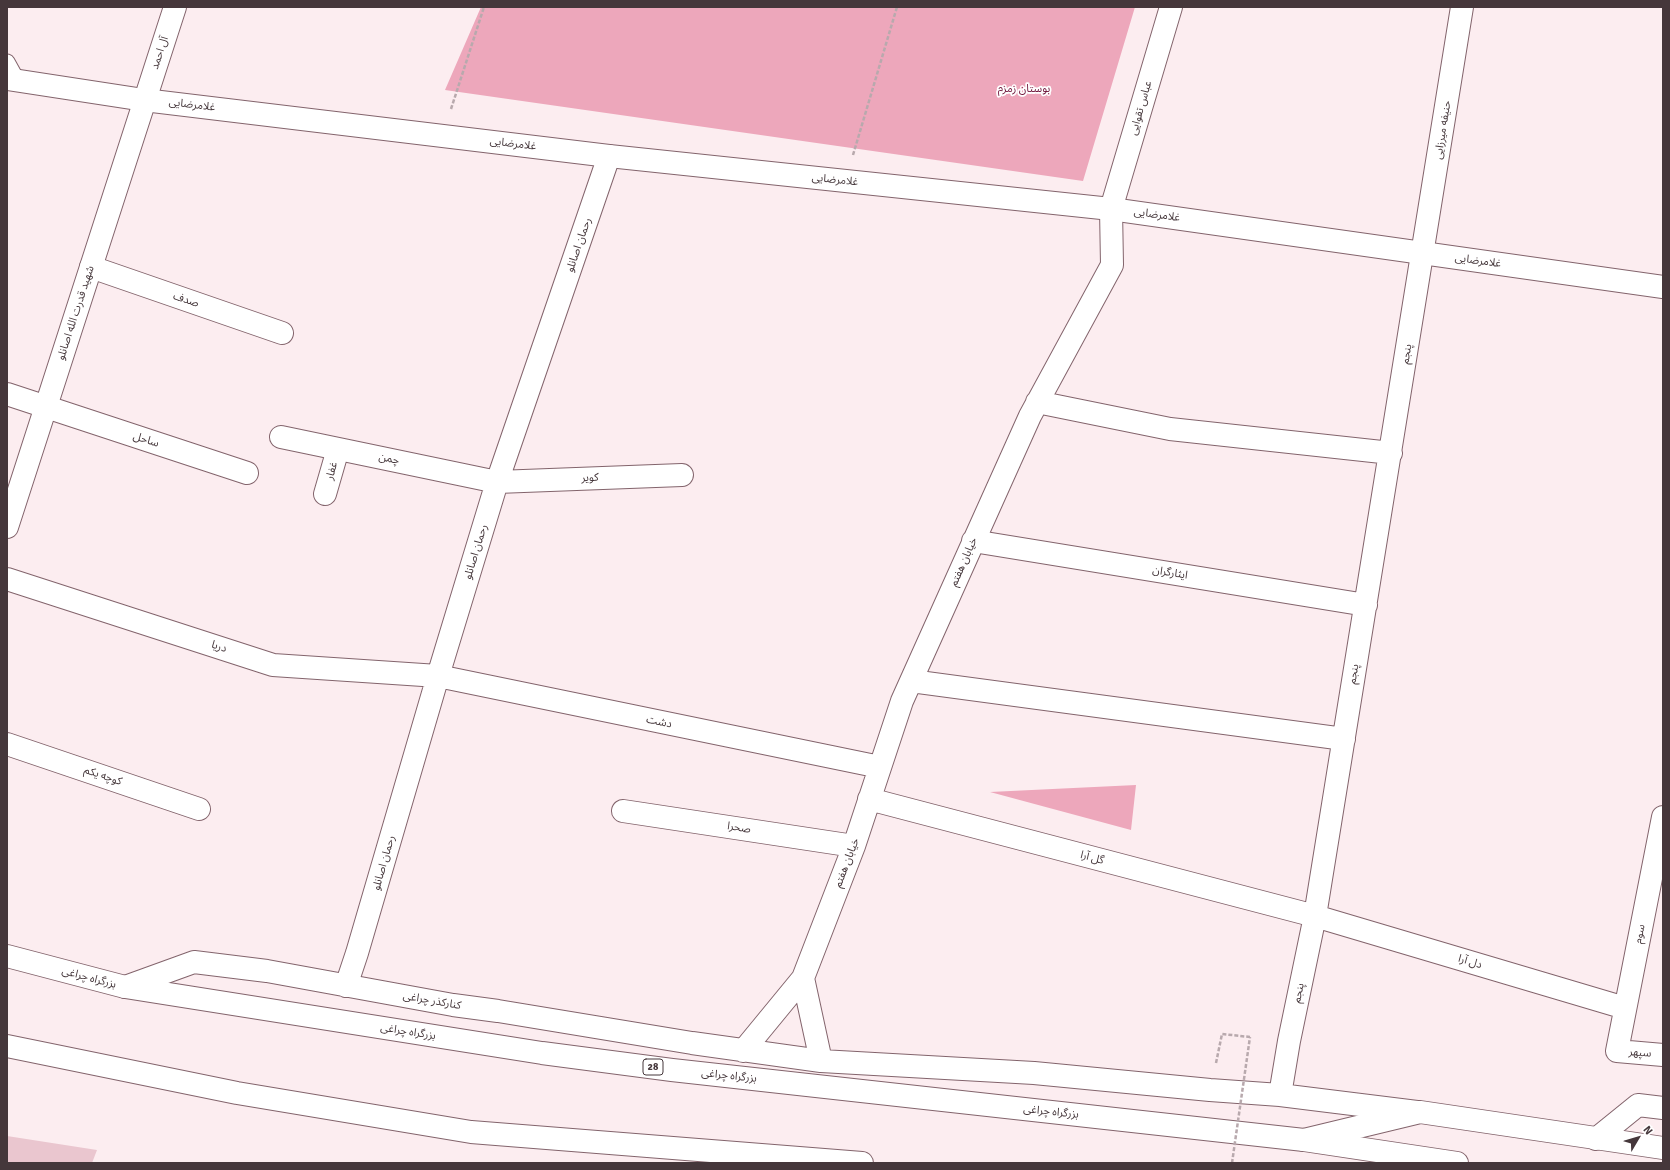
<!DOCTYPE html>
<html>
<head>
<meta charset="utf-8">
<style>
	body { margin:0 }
	#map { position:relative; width:1670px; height:1170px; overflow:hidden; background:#fcedf0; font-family:Signika,sans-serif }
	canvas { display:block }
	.frame { position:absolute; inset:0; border:8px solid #45373b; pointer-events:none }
	.north { position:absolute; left:1618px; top:1118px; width:40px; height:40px; -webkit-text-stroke:3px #fff; paint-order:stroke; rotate:52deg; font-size:11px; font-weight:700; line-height:16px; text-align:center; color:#45373b }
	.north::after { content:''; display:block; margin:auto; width:14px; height:18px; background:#45373b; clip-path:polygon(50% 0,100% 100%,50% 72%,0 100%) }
</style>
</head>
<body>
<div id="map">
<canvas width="1670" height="1170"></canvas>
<div class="frame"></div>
<div class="north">N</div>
</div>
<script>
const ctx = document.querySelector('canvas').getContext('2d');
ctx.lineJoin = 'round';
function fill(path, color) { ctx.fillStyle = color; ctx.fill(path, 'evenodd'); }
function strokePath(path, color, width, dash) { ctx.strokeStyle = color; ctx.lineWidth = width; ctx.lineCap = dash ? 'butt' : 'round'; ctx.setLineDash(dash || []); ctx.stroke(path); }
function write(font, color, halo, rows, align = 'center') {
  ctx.font = font + ' Signika,"Noto Sans Arabic",sans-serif'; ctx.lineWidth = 3.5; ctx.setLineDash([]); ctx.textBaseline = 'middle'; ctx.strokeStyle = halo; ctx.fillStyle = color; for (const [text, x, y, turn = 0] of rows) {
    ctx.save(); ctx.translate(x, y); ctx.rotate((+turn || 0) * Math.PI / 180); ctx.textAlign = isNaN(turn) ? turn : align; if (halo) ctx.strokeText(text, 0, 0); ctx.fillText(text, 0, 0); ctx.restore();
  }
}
const green = new Path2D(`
	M 481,7 L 1135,7 L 1083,181 L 445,90 Z
	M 1136,785 L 1131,830 L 990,792 Z`);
const building = new Path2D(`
	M 7,1136 L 97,1150 L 92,1163 L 7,1163 Z`);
const path = new Path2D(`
	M 451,109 L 484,7
	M 853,155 L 897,7
	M 1216,1063 L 1222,1034 L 1250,1037`);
const service = new Path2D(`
	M 7,62 L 17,80`);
const minor = new Path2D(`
	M 91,267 L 282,333
	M 7,394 L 247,473
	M 1037,402 L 1170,429 L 1391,453
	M 281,437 L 497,482 L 682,475
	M 325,494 L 338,449
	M 973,541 L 1366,605
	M 7,579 L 273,665 L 438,676 L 880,767
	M 911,681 L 1344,739
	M 7,744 L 199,809
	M 869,799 L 1315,916 L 1625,1008
	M 623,811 L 854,846
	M 1663,817 L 1617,1051 L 1663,1055
	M 803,978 L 821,1061
	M 346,986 L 357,953 L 438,676 L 497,482 L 609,156
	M 125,987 L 194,962 L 267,971 L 453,1005 L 498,1011 L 692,1043 L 821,1061 L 1034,1073 L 1210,1090 L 1280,1095 L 1417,1112
	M 743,1051 L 803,978 L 854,846 L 902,701 L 1030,416 L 1112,265 L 1111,209
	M 1280,1095 L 1289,1041 L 1315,916 L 1462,7
	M 1596,1139 L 1638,1105 L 1663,1108`);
const tertiary = new Path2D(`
	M 1111,209 L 1171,7
	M 7,527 L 175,7`);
const secondary = new Path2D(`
	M 7,79 L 144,100 L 609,156 L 1111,209 L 1663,287
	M 1304,1140 L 1420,1112 L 1663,1148`);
const trunk = new Path2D(`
	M 7,956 L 125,987 L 542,1053 L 672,1070 L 1304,1140 L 1457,1163
	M 7,1046 L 237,1093 L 471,1132 L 862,1163`);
const pathBridge = new Path2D(`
	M 1232,1163 L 1250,1037`);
const shields = [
	[653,1067,20]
];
const shieldNames = [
	["28",653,1067]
];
const streetNames = [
	["آل احمد",160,53,-72],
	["غلامرضایی",192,105,7],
	["عباس تقوایی",1141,108,-74],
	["حنیفه میرزایی",1443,130,-81],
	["غلامرضایی",513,144,7],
	["غلامرضایی",835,180,6],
	["غلامرضایی",1157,215,8],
	["رحمان اصانلو",579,245,-71],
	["غلامرضایی",1478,261,8],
	["صدف",186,300,19],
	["شهید قدرت الله اصانلو",76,313,-72],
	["پنجم",1407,354,-81],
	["ساحل",146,440,18],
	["چمن",389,459,12],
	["غفار",332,471,-74],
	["کویر",590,478,-2],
	["رحمان اصانلو",476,552,-73],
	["خیابان هفتم",964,562,-66],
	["ایثارگران",1170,573,9],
	["دریا",219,647,18],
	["پنجم",1354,674,-81],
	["دشت",659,722,12],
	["کوچه یکم",103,776,19],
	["صحرا",739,828,9],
	["گل آرا",1092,858,15],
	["رحمان اصانلو",384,863,-74],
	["خیابان هفتم",847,863,-69],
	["سوم",1640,934,-79],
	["دل آرا",1470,962,17],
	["بزرگراه چراغی",89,978,15],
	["پنجم",1299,993,-78],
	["کنارکذر چراغی",432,1001,10],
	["بزرگراه چراغی",408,1032,9],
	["سپهر",1640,1053,5],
	["بزرگراه چراغی",729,1076,6],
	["بزرگراه چراغی",1051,1112,6]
];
const parkNames = [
	["بوستان زمزم",1024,89]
];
fill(green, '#eda7bb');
fill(building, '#eac6cf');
strokePath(service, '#83646c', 17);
strokePath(minor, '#83646c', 24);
strokePath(tertiary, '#83646c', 24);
strokePath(secondary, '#83646c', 24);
strokePath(trunk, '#83646c', 24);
strokePath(path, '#b8a9ad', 2.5, [4, 2]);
strokePath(service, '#fff', 15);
strokePath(minor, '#fff', 22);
strokePath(tertiary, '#fff', 22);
strokePath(secondary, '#fff', 22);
strokePath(trunk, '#fff', 22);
strokePath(pathBridge, '#b8a9ad', 2.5, [4, 2]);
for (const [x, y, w] of shields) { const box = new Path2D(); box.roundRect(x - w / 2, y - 8, w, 16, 3); ctx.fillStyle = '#fff'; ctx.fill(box); strokePath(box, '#45373b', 1); }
write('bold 10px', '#45373b', null, shieldNames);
write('11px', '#45373b', '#fff', streetNames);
write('11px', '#70183d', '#fff', parkNames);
</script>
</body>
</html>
